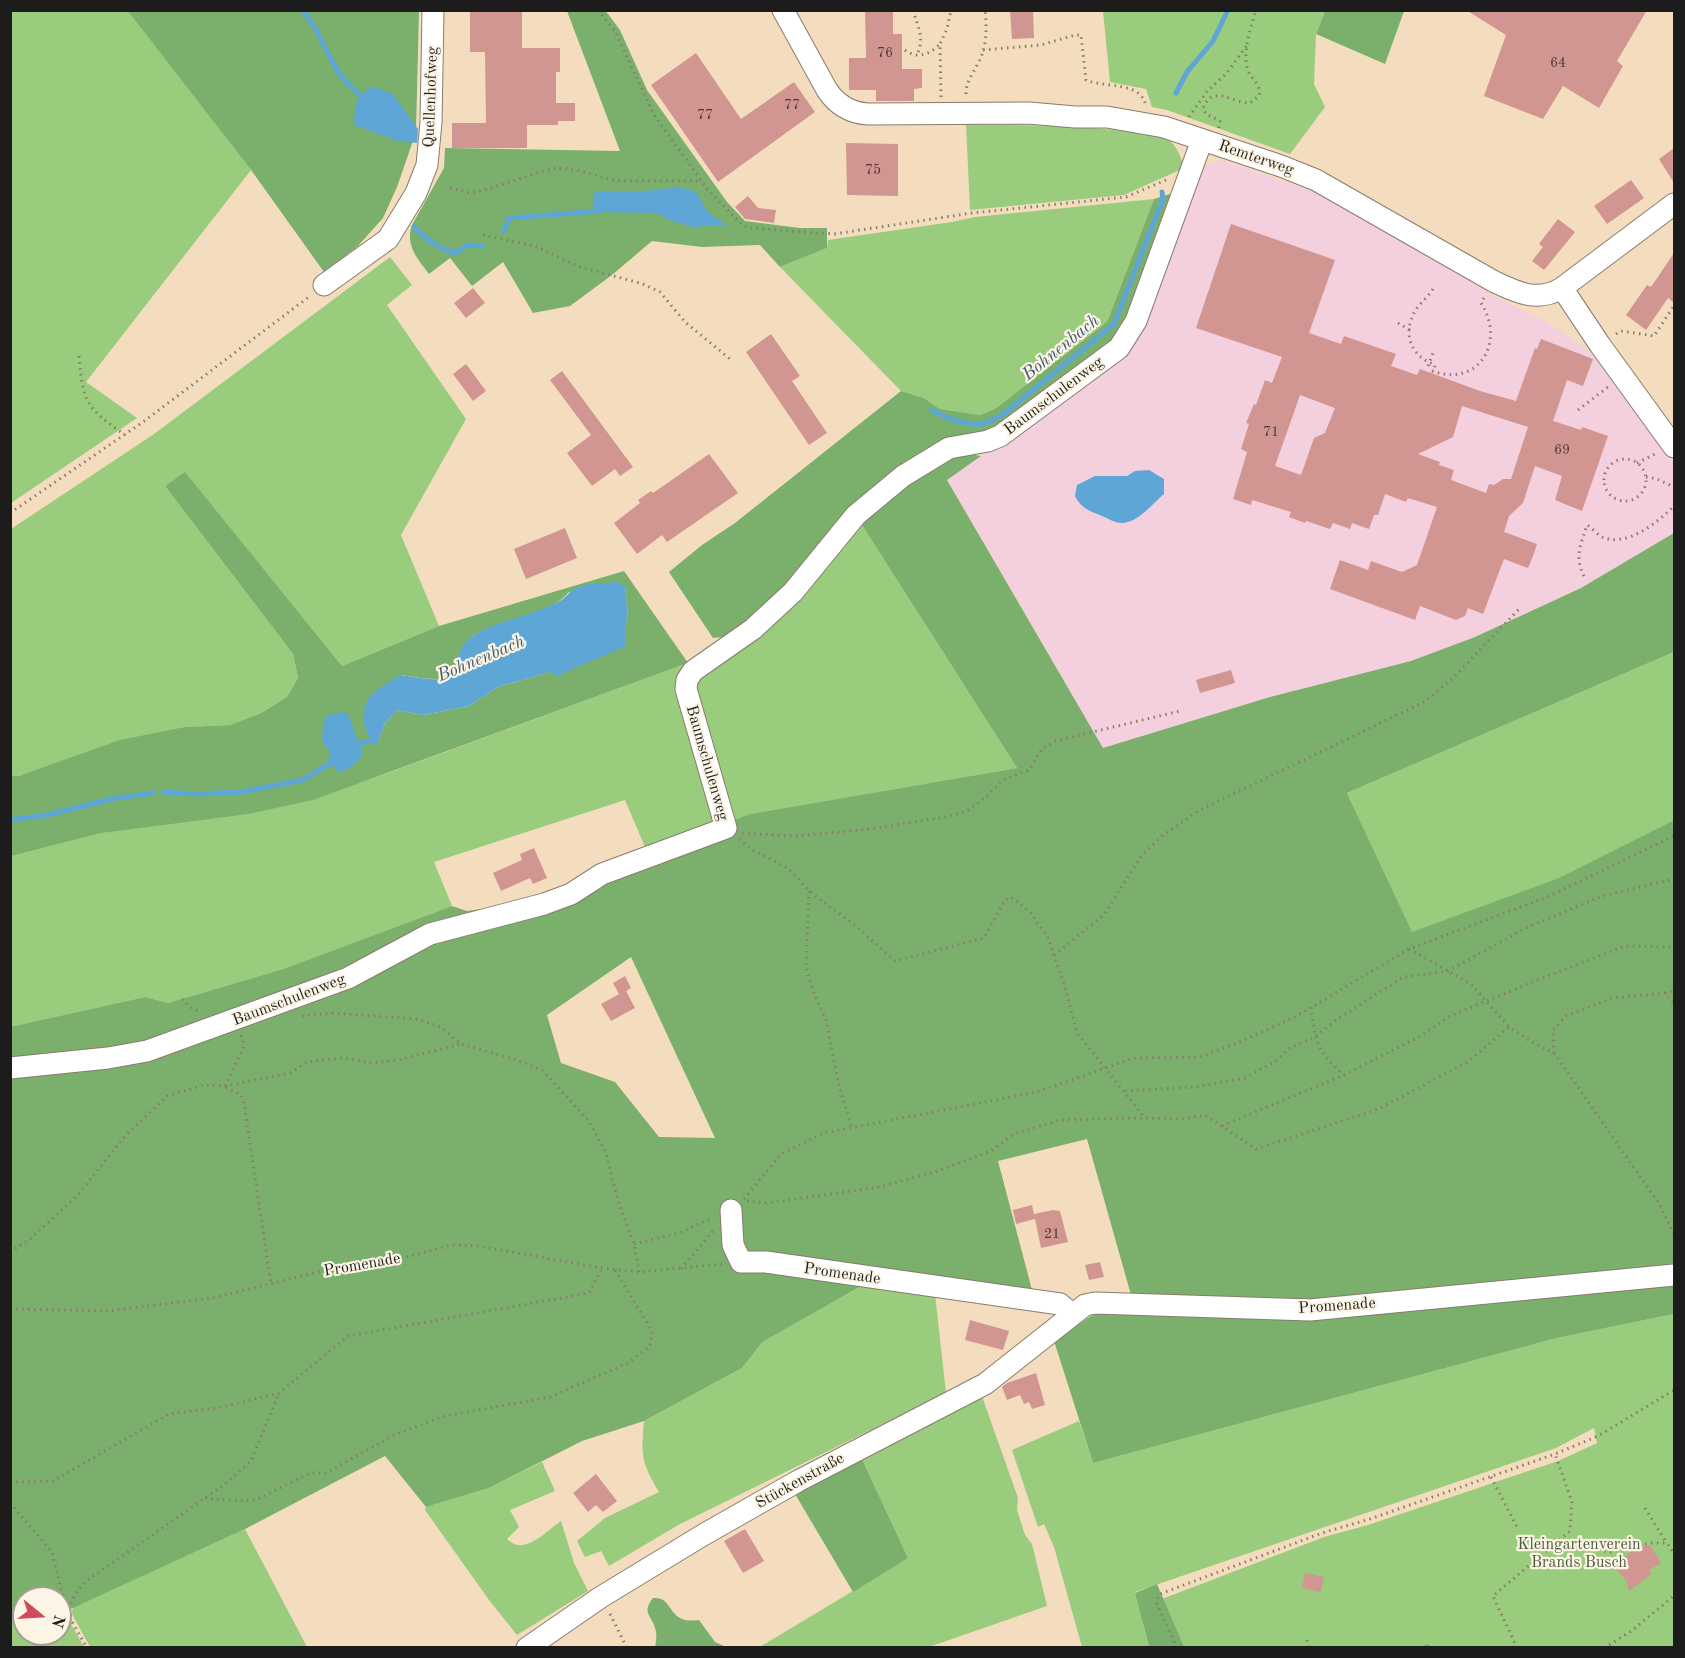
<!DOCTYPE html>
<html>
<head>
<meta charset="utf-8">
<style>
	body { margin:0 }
	#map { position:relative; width:1685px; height:1658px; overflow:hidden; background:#f4ddbe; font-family:"Old Standard TT",serif }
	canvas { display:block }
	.frame { position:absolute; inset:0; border:12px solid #1c1c1c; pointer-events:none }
	.north { position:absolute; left:12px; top:1586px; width:60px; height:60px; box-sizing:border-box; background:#fcf5e5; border:2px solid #a29e95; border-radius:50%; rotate:108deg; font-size:16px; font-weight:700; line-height:24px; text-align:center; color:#1c1c1c }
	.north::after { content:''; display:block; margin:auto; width:21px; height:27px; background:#d1495b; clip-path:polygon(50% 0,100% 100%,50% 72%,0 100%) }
</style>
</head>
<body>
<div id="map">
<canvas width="1685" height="1658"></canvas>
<div class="frame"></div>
<div class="north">N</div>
</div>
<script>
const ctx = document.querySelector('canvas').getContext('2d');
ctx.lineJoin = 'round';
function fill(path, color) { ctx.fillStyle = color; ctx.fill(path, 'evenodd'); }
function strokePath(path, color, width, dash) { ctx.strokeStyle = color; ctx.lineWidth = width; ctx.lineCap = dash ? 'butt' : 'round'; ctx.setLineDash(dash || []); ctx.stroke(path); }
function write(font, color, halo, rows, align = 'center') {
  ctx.font = font + ' "Old Standard TT",serif'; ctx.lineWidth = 4.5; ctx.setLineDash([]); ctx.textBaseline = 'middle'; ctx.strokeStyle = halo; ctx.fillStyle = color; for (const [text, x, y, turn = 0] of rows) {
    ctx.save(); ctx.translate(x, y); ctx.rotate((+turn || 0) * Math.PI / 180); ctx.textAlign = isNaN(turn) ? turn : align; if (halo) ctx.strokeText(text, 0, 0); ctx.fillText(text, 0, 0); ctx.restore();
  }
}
const built = new Path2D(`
	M 1221,160 L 1318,193 L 1496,297 L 1546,321 L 1588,350 L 1604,368 L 1674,462 L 1674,538 L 1581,588 L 1475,637 L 1411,661 L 1270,697 L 1103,748 L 947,479 L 1014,434 L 1200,168 Z`);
const green = new Path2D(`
	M 11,11 L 129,11 L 251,170 L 86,382 L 137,418 L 11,503 Z
	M 1103,11 L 1325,11 L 1316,34 L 1314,84 L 1325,107 L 1290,154 L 1167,110 L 1152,107 L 1146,89 L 1110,82 Z
	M 966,124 C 1020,126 1076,124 1131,132 C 1142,133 1156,134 1167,139 C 1175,143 1181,156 1183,165 L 1182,169 L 1124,195 L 970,210 Z
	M 1154,199 L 1107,322 L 996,408 L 980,415 L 940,409 L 924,398 L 901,391 L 780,267 L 827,248 L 828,240 L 952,222 L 975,217 Z
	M 390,257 L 412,285 L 387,305 L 466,419 L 401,535 L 439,626 L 342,666 L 185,473 L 165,486 L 293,654 L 298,678 L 287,697 L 261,713 L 230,725 L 185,727 L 19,776 L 11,776 L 11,529 L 154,434 Z
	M 860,522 L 1017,768 L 751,814 L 729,823 L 694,704 L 697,673 Z
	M 1674,652 L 1674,820 L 1560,878 L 1412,933 L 1347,793 Z
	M 688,663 L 675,689 L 716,828 L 648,854 L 625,800 L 434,862 L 452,906 L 283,969 L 168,1003 L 145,997 L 11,1027 L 10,856 L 102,833 L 342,788 L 388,773 Z
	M 869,1282 L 935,1294 L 946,1393 L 680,1524 L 609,1566 L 601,1551 L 585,1557 L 577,1541 L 605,1518 L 659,1492 C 641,1462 641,1455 644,1421 L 742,1368 L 761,1342 Z
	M 1674,1314 L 1674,1647 L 1184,1647 L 1162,1599 L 1324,1537 L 1368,1525 L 1558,1461 L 1597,1443 L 1594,1428 L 1556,1448 L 1135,1592 L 1149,1648 L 1082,1647 L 1054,1547 L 1044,1524 L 1038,1527 L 1012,1450 L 1079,1421 L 1093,1463 L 1557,1338 Z
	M 981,1397 L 983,1399 L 1018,1498 L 1017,1510 L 1025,1535 L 1032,1544 L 1047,1606 L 929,1647 L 758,1648 L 908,1558 L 862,1459 Z
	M 542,1462 L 555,1491 L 510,1510 L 519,1527 L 507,1539 C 524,1557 546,1531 561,1521 L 574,1563 L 588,1591 L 517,1635 L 489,1600 L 425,1510 L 426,1507 L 489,1488 Z
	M 245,1529 L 307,1647 L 90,1647 L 72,1614 L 73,1607 Z
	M 60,1604 L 84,1647 L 11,1647 L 10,1614 L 24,1609 L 24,1634 L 60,1634 Z`);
const forest = new Path2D(`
	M 605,10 L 620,30 L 647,90 L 727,202 L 745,221 L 800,228 L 827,228 L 827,248 L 780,267 L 760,245 L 702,247 L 652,241 L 612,275 L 570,306 L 533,313 L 503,262 L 472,286 L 450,258 L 429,274 C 417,258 405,245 412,225 L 444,168 L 445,148 L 620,151 L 567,11 Z
	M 128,11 L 419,11 L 416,132 L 397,187 L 383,218 L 358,246 L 324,272 L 251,170 Z
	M 1325,11 L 1404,11 L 1385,64 L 1316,34 Z
	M 1176,192 L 1130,321 L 1113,344 L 1010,426 L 942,446 L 790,589 L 733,636 L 713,638 L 669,572 L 702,545 L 735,523 L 901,391 L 924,398 L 940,409 L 980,415 L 996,408 L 1107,322 L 1154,199 Z
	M 963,453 L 981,456 L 947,480 L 1103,748 L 1270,697 L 1411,661 L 1475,637 L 1581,588 L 1674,533 L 1674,652 L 1347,793 L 1412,932 L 1559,878 L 1674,820 L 1674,1314 L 1557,1338 L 1093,1463 L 1054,1341 L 1091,1316 L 1105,1312 L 1131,1295 L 1087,1139 L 998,1161 L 1032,1290 L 881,1275 L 762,1342 L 742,1368 L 644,1421 L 582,1441 L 489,1488 L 426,1507 L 385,1456 L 245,1529 L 64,1612 L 60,1604 L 60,1598 L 56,1596 L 50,1598 L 24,1598 L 24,1609 L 11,1614 L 10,1027 L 145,997 L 168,1003 L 283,969 L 452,906 L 467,911 L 524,903 L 750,814 L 1017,768 L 860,522 L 939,461 ZM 631,957 L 715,1138 L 659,1137 L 615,1082 L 561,1063 L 547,1015 Z
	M 185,472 L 342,666 L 439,626 L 624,571 L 688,663 L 313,800 L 248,814 L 102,833 L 11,856 L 10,776 L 19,776 L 120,740 L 185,727 L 230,725 L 261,713 L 287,697 L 298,678 L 293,654 L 165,486 ZM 625,586 L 628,615 L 626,623 L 550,672 L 498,687 L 469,706 L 423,715 L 397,710 L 385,723 L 377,745 L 400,675 C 409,676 439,682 446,677 C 460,669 456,647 473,636 C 503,617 546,619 569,592 Z
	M 862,1459 L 908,1558 L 853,1592 L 795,1494 Z
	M 1157,1584 L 1184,1647 L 1149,1647 L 1135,1593 Z
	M 653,1598 C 675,1596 666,1625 699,1620 L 715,1642 L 726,1647 L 655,1647 C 656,1642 657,1637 656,1632 C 654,1616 640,1614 653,1598 Z`);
const water = new Path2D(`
	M 375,87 L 393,94 L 418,129 L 417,143 L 398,141 L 356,126 L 353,121 L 356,110 L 356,103 L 367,89 Z
	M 678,187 C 709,193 694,198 710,213 C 715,218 722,221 727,225 L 692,227 L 669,220 L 657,213 L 593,212 L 594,193 L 601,191 L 637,192 Z
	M 1149,470 L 1164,479 L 1164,494 C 1153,503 1138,523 1122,523 C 1115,523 1107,518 1100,515 C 1089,511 1080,507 1075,496 L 1077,485 L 1095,476 L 1127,476 L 1135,471 Z
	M 617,582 L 625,586 L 628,615 L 626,623 L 626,646 L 557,676 L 550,672 L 498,687 L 469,706 L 423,715 L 397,710 L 385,723 L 377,745 C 363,736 360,712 369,698 C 375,689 391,682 400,675 C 409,676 438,682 446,678 C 458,671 456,650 469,639 C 493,620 531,617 558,602 C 567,598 570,589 580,586 C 592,583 605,583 617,582 Z
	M 343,712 L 348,714 L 363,753 C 359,762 348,772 338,772 L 328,760 L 330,750 L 324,746 L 322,736 L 325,717 L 332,714 Z`);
const stream = new Path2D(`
	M 302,10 C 320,29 326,56 342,77 C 349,86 359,92 365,102
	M 1176,93 L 1187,72 L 1213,41 L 1228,10
	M 414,227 C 424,238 440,249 455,253 L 468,245 L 482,246
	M 504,231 L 509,218 L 599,211
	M 932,410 C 942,417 971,426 983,424 C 989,422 995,418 1001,416 L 1114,324 L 1163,199 L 1162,192
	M 356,746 L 361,743 L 371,741 L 373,734
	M 164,792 L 197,794 L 240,792 L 303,780 L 336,760
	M 10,820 L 46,815 L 116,798 L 154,793
	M 1425,1648 L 1427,1647`);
const building = new Path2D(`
	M 470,10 L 522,10 L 522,48 L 560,48 L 560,72 L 556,72 L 556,103 L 575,103 L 575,121 L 558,121 L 558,125 L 527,125 L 527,148 L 452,148 L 452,123 L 486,123 L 485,52 L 470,52 Z
	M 865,10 L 893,10 L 893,34 L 902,34 L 902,69 L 922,69 L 922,88 L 914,89 L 914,101 L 876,101 L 876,90 L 849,90 L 849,58 L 866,58 Z
	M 1010,10 L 1033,10 L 1034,38 L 1012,39 Z
	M 1466,10 L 1647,10 L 1617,61 L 1623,66 L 1599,108 L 1563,86 L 1543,119 L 1484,96 L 1506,35 Z
	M 696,53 L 741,119 L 794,82 L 815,112 L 718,182 L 651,85 Z
	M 846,143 L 898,144 L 898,196 L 847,195 Z
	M 1674,148 L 1674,183 L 1659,159 Z
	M 1631,180 L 1644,198 L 1607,224 L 1594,206 Z
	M 748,196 L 758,208 L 776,210 L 774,223 L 745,219 L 735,207 Z
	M 1558,219 L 1575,232 L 1544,270 L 1532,261 L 1543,247 L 1539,244 Z
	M 1231,224 L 1335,260 L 1309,333 L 1341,344 L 1344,336 L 1396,354 L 1391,366 L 1417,375 L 1420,369 L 1480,391 L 1516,401 L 1535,348 L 1537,349 L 1541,339 L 1593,359 L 1583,386 L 1567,380 L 1553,421 L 1581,430 L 1582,427 L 1608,436 L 1582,511 L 1555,500 L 1562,476 L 1535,466 L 1523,503 L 1509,516 L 1504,532 L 1537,544 L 1533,556 L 1528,568 L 1504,559 L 1483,614 L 1468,608 L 1465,616 L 1456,620 L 1420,606 L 1415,620 L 1330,589 L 1340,560 L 1368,570 L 1371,561 L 1402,572 L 1417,565 L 1437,507 L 1408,498 L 1406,502 L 1385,494 L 1378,515 L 1374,515 L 1369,529 L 1352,523 L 1350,529 L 1333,523 L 1330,529 L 1306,521 L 1305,523 L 1289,517 L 1291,512 L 1252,500 L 1251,505 L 1233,499 L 1247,452 L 1241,449 L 1249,424 L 1246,423 L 1254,404 L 1256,405 L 1265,380 L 1272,383 L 1282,357 L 1196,328 ZM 1300,395 L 1335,408 L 1325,433 L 1314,438 L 1301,475 L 1275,466 ZM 1462,406 L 1528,427 L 1511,479 L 1503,479 L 1494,485 L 1489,484 L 1486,493 L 1451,480 L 1454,470 L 1439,465 L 1440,462 L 1418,454 L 1453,437 Z
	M 1674,253 L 1674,303 L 1668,298 L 1646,330 L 1626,315 L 1647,285 L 1651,287 Z
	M 473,288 L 485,303 L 466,318 L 454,303 Z
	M 771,334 L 800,376 L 792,381 L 827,433 L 809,445 L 746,352 Z
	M 466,364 L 486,391 L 473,401 L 453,374 Z
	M 562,371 L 633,467 L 620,476 L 615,469 L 592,486 L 567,453 L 591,435 L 550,380 Z
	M 709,454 L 738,493 L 667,542 L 662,535 L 637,554 L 614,523 L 640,503 L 638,500 L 651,491 L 653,493 Z
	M 565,528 L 577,558 L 526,579 L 514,549 Z
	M 1231,670 L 1235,683 L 1200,693 L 1196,680 Z
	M 534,848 L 547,878 L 533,884 L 530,878 L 501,891 L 493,873 L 522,860 L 520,854 Z
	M 625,976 L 631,988 L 626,991 L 635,1008 L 611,1021 L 601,1004 L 619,994 L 613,983 Z
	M 1032,1205 L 1035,1219 L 1016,1224 L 1013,1210 Z
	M 1053,1210 L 1060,1211 L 1068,1242 L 1041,1248 L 1034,1214 Z
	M 1100,1262 L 1104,1277 L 1089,1280 L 1085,1265 Z
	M 970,1320 L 1009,1331 L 1003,1350 L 965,1340 Z
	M 1036,1373 L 1045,1405 L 1032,1409 L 1029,1402 L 1024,1404 L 1020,1395 L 1007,1400 L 1002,1387 L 1007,1383 Z
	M 596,1474 L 617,1501 L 603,1512 L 596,1505 L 588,1512 L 573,1493 Z
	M 745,1529 L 764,1561 L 743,1573 L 724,1541 Z
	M 1650,1545 L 1661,1563 L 1649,1570 L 1652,1574 L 1629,1591 L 1626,1580 L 1614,1567 L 1635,1548 Z
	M 1305,1573 L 1324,1577 L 1321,1592 L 1302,1588 Z`);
const path = new Path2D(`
	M 598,10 L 615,31 L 654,115 L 708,190 L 742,225 L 750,228 L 834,234 L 972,213 L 1126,197 L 1166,180
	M 913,10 C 918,28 925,37 917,55
	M 905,50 C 918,60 930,54 940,44
	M 983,50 L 1041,45 L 1075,35 L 1081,35 L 1086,80 C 1105,88 1141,81 1146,106
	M 966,94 C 966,81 973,74 978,63 C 987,48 987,28 985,10
	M 941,97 L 940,44 L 947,29 L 951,10
	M 1189,117 L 1208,90 L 1227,73 L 1247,45
	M 1219,128 L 1220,121 L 1206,114 L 1203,109 C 1212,83 1231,103 1250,103 L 1259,96 C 1262,83 1249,79 1247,67 C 1243,49 1251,27 1256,10
	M 450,188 L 470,193 L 488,189 L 543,171 L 556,168 L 577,170 L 617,181 L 701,181
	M 483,235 L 535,246 L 577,266 L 643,284 L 660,292 L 685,322 L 730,359
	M 1433,289 C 1428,297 1420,303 1415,311 C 1402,335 1411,356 1435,365 L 1434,371
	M 1398,323 L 1410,330
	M 1616,334 L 1621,331 L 1654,336 L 1673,307 L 1674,308
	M 79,356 C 83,404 86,407 125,435
	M 1428,366 L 1433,353
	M 1432,371 C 1479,388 1506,342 1481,303 L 1485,296
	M 1578,410 L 1608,387
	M1604 480a21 21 0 1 1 42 0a21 21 0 1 1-42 0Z
	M 1637,463 L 1657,453
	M 1646,477 L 1657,479 L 1674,487
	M 10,513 L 143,422 L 310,296
	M 1584,576 C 1574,557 1581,544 1587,525 C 1592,528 1597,534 1602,537 C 1627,548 1658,522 1674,506
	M 742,833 L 793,836 L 870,829 L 946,817 L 967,811 L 988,795 L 1003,780 L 1029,770 L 1042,749 L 1055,741 L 1180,711
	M 739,839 L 751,849 L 789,869 L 809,891 L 856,926 L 895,961 L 984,938 L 1005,900 L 1011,897 L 1030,912 L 1048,938 L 1065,987 L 1077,1033 L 1144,1117
	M 809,891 L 806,968 L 815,996 L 826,1020 L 839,1086 L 852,1128
	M 1409,949 L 1471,984 L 1509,1027
	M 1054,955 L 1104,915 L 1142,855 L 1162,836 L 1198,811 L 1424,702 L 1452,679 L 1521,607
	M 1665,993 L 1674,991
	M 182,999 L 190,1007 L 200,1012
	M 1311,1007 C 1315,1041 1317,1052 1344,1075
	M 302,1016 L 331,1013 L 417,1019 L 441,1027 L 461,1044 L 517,1060 L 542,1070 L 588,1120 L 605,1150 L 619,1204 L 634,1244 L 639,1272
	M 1554,1053 L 1660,1205 L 1674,1235
	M 225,1086 L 244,1046 L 241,1035
	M 226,1087 L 241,1095 L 244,1103 L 271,1284
	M 1125,1091 L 1195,1087 L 1245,1078 L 1276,1061 L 1290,1048 L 1315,1037 L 1336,1020 L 1403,977 L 1448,971 L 1526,928 L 1602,896 L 1674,879
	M 1222,1126 L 1344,1075 L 1419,1037 L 1450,1016 L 1535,981 L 1625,946 L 1674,947
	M 744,1199 L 781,1154 L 824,1133 L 1037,1092 L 1134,1058 L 1200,1057 L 1242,1041 L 1295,1017 L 1409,949 L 1547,897 L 1674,836
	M 747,1201 L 768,1203 L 879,1187 L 938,1171 L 991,1151 L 1014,1134 L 1060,1120 L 1144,1118 L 1183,1119 L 1205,1115 L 1256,1149 L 1379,1109 L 1469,1061 L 1509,1027 L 1532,1042 L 1554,1053 L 1553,1030 L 1566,1016 L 1612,998 L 1665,993 L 1674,1004
	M 634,1244 L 682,1232 L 712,1218
	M 10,1252 L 30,1239 L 77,1196 L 126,1135 L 167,1096 L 204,1085 L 225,1086 L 290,1073 L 307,1062 L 343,1058 L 371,1063 L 398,1060 L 461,1044
	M 681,1269 L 713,1231
	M 10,1309 L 107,1311 L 212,1298 L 343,1266 L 392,1261 L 451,1245 L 478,1246 L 602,1268 L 639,1272 L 722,1264
	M 1491,1477 L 1517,1527
	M 10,1482 L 53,1481 L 169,1414 L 222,1407 L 279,1393 L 348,1336 L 589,1293 L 602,1268
	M 205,1498 L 239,1501 L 258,1499 L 310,1473 L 326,1473 L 396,1434 L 445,1416 L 550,1397 L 628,1363 L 650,1346 L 652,1331 L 615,1270
	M 10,1503 L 52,1552 L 67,1613 L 87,1648
	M 1645,1508 L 1666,1542
	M 1604,1551 L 1611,1552 L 1650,1543 L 1667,1543 L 1674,1554
	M 610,1614 L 627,1648
	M 60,1617 L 67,1613 L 75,1594 L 85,1582 L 225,1484 L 251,1461 L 279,1393
	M 1307,1640 L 1309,1648
	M 37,1641 L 40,1634
	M 1177,1648 L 1156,1602 L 1160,1594 L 1322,1533 L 1370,1519 L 1555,1454 L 1598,1436 L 1674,1390
	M 1517,1648 L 1493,1596 L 1570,1531 L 1572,1502 L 1555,1454
	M 1604,1648 L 1630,1632 L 1674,1596`);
const minor = new Path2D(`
	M 783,10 L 827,90 C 837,105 850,113 868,114 L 1029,113 L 1075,117 L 1107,117 L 1164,127 L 1281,166 L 1316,180 L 1493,281 C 1516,292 1537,303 1562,288 L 1674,204
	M 324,285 L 388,239 L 416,193 L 427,165 L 431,122 L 433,10
	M 1562,288 L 1600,345 L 1674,447
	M 10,1068 L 108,1058 L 147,1051 L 348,978 L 430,934 L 544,904 L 571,894 L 602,874 L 726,828 L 686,689 L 687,680 L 693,671 L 753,629 L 793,592 L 856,515 L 903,476 L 949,448 L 988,441 L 1000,436 L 1119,348 L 1136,321 L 1202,140
	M 731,1210 L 733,1245 L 741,1262 L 766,1262 L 1060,1304 L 1072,1314
	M 527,1648 L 601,1597 L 703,1535 L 798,1481 L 985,1384 L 1085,1305 L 1095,1303 L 1310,1310 L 1674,1275`);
const numberNames = [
	["76",885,53],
	["64",1558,63],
	["77",792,105],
	["77",705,115],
	["75",873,170],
	["71",1271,432],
	["69",1562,450],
	["21",1052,1234]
];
const streetNames = [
	["Quellenhofweg",431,97,-88],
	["Remterweg",1256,158,19],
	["Baumschulenweg",1054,396,-37],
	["Baumschulenweg",707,763,74],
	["Baumschulenweg",289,1000,-21],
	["Promenade",362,1265,-10],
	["Promenade",842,1274,8],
	["Promenade",1337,1306,-4],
	["Stückenstraße",800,1481,-29]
];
const parkNames = [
	["Kleingartenverein",1579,1545],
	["Brands Busch",1579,1563]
];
const waterNames = [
	["Bohnenbach",1061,348,-39],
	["Bohnenbach",481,659,-23]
];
fill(built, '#f4cfde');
fill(green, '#99cc7d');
fill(forest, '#7ab06c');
fill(water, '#5ea6d5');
strokePath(stream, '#5ea6d5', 5);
fill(building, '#d19691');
strokePath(minor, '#887c6d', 23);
strokePath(path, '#887c6d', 3, [1.5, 4.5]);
strokePath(minor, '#fff', 21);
write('14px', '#493a39', null, numberNames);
write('16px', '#1c1c1c', '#fcf5e5', streetNames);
write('16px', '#485a3e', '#fcf5e5', parkNames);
write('italic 18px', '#3a5a6f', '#fcf5e5', waterNames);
</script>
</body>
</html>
